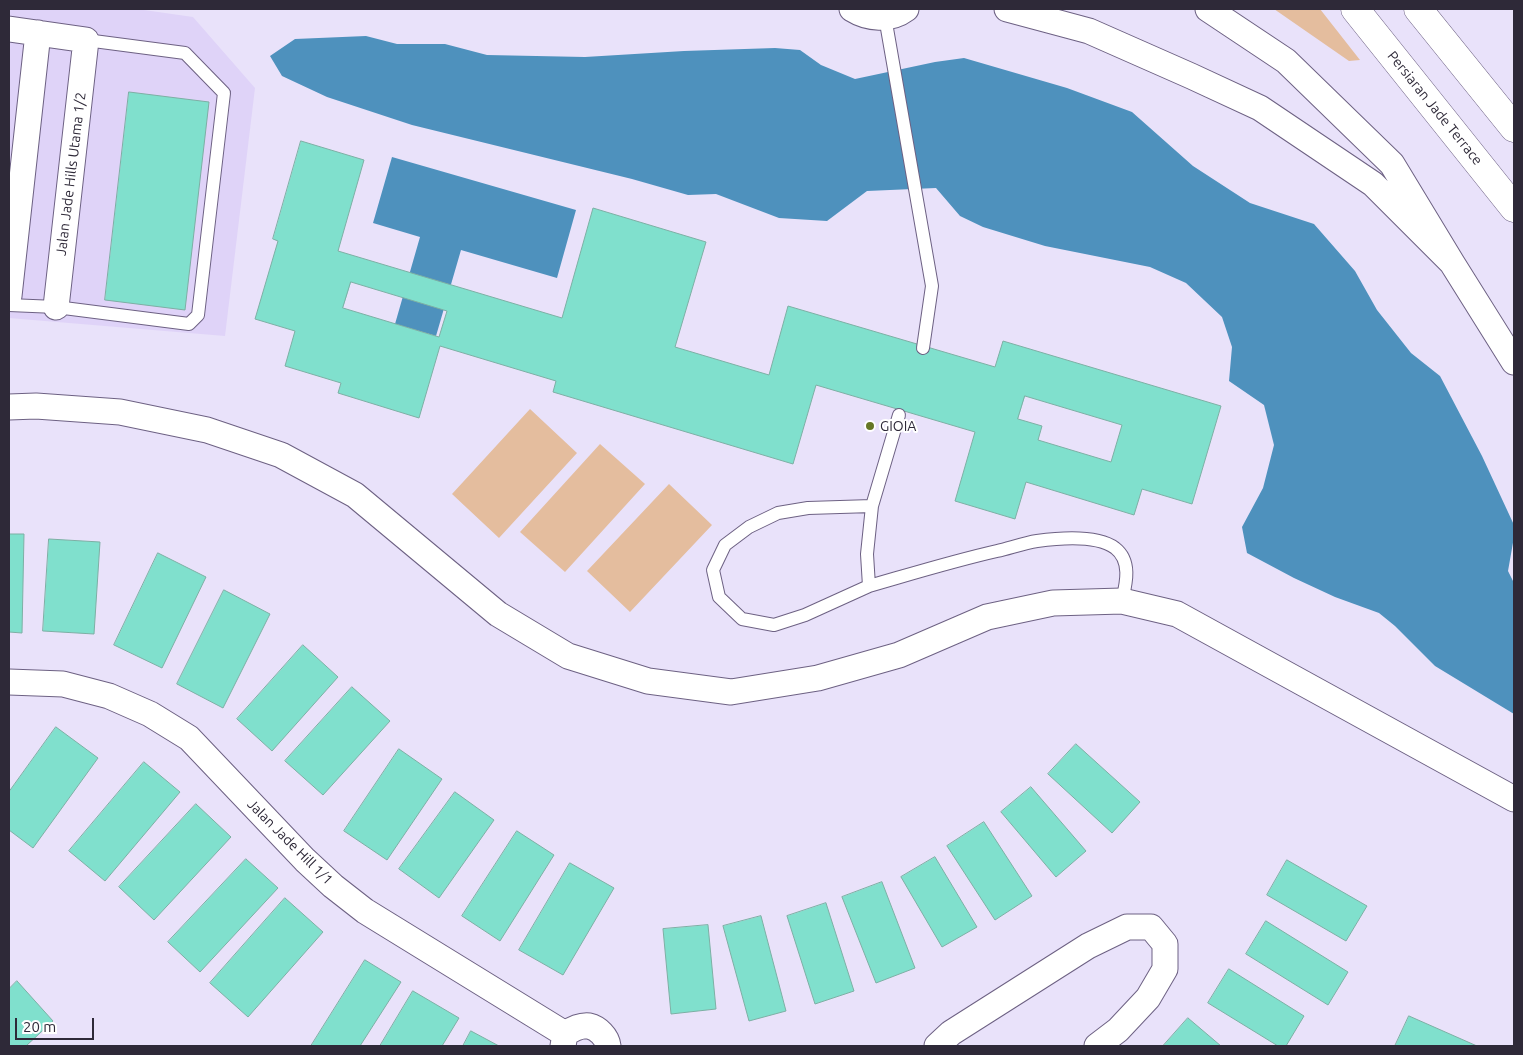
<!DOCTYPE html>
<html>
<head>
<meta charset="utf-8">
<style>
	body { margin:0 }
	#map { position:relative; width:1523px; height:1055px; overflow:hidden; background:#e9e2fa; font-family:Ubuntu,sans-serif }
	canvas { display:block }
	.frame { position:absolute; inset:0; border:10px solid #2e2938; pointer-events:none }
	.scale { position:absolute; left:15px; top:1018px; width:79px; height:22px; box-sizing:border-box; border:2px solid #2e2938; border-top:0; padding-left:6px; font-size:15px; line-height:18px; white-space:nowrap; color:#2e2938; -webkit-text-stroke:4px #fff; paint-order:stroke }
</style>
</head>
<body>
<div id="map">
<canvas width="1523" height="1055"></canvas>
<div class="frame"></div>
<div class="scale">20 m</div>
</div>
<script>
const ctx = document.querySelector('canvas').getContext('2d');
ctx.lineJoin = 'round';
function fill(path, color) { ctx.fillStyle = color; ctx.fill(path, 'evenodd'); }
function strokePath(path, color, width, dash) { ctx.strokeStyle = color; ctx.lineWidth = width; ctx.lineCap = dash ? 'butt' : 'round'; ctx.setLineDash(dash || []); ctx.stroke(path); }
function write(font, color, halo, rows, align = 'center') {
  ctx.font = font + ' Ubuntu,sans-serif'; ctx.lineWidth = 4; ctx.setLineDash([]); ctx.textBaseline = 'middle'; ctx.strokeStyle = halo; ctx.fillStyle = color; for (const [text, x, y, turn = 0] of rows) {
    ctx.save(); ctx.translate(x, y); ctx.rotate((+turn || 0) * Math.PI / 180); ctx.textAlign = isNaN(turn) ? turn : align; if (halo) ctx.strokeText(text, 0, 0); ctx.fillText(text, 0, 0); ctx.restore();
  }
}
const built = new Path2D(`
	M 9,9 L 137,9 L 193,17 L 255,88 L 225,336 L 9,318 Z`);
const green = new Path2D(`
	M 1274,9 L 1320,9 L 1360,60 L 1349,61 Z
	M 530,409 L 577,453 L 499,538 L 452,494 Z
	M 600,444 L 645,484 L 565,572 L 520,532 Z
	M 669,484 L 712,525 L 630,612 L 587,571 Z`);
const water = new Path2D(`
	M 366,36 L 397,44 L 445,44 L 487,55 L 585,57 L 684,51 L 775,48 L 800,50 L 821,65 L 855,79 L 935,62 L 964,58 L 1067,88 L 1132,112 L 1193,166 L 1250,203 L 1314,224 L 1355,271 L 1377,310 L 1411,353 L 1440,376 L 1482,456 L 1514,525 L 1514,537 L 1508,571 L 1514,583 L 1514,714 L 1435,666 L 1395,626 L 1379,613 L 1335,597 L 1294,578 L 1247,553 L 1242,527 L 1263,488 L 1274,445 L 1264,405 L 1229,381 L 1232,347 L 1222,317 L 1186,283 L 1150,267 L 1045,246 L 983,227 L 960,216 L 936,188 L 867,191 L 827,221 L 779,218 L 716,194 L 688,195 L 632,179 L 412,125 L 327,97 L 282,76 L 270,56 L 295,39 Z
	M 392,157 L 576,210 L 557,278 L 461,250 L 436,336 L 395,324 L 420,237 L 373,223 Z`);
const building = new Path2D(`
	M 129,92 L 209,102 L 185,310 L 105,300 Z
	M 301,141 L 364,160 L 338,251 L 562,318 L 593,208 L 706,242 L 675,347 L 769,375 L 788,306 L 995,367 L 1003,341 L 1221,406 L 1192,504 L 1142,489 L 1134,515 L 1026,482 L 1015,519 L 955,501 L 975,432 L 816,385 L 793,464 L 553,392 L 556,381 L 440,346 L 419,418 L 338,393 L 341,383 L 285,366 L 295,331 L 255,319 L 278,241 L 273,239 ZM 351,282 L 447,311 L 439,337 L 343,308 ZM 1025,396 L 1122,425 L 1111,462 L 1038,440 L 1042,426 L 1018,419 Z
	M 9,534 L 24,534 L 22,633 L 9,632 Z
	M 49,539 L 100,542 L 94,634 L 43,631 Z
	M 158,553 L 206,577 L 162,668 L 114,645 Z
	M 224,590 L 270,614 L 223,708 L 177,684 Z
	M 303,645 L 338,677 L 272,751 L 237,719 Z
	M 352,687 L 390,721 L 323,795 L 285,761 Z
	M 56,727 L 98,758 L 33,848 L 9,830 L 9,792 Z
	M 1076,744 L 1140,802 L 1112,833 L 1048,774 Z
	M 399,749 L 442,779 L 387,860 L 344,831 Z
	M 144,762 L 180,792 L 105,881 L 69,851 Z
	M 1031,787 L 1086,851 L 1056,877 L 1001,812 Z
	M 455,792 L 494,820 L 439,898 L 399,869 Z
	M 196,804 L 231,837 L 154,920 L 119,887 Z
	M 984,822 L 1032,896 L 995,920 L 947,846 Z
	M 517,831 L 554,855 L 500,941 L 462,916 Z
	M 935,857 L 977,927 L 942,947 L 901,877 Z
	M 246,859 L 278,888 L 200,972 L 168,942 Z
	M 1287,860 L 1367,906 L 1346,941 L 1267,895 Z
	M 570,863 L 614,888 L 563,975 L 519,950 Z
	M 882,882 L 915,968 L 876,983 L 842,897 Z
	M 285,898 L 323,932 L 248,1017 L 210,983 Z
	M 826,903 L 854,991 L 815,1004 L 787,916 Z
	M 761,916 L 786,1011 L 749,1021 L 723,926 Z
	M 1266,921 L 1348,972 L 1328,1005 L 1246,954 Z
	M 708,925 L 716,1009 L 671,1014 L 663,929 Z
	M 365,960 L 401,982 L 360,1046 L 311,1046 Z
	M 1229,969 L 1304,1016 L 1286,1046 L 1278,1046 L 1208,1003 Z
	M 17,981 L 53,1021 L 26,1046 L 9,1046 L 9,989 Z
	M 413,991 L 459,1018 L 442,1046 L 380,1046 Z
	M 1409,1016 L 1477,1046 L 1395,1046 Z
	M 1188,1018 L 1221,1046 L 1163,1046 Z
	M 471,1031 L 499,1046 L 463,1046 Z`);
const service = new Path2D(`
	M 885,17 L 932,286 L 923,348
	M 9,305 L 56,307 L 189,324 L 198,315 L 224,93 L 185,53 L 86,40
	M 899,415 L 872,506 L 867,554 L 869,586 C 911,574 953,561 997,551 C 1010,548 1024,543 1037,541 C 1059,538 1097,535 1115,548 C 1132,561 1126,584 1122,601
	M 869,586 L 805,615 L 774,625 L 742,619 L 719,597 L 713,570 L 725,545 L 749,527 L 778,513 L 808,508 L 872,506`);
const minor = new Path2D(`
	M 852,9 C 868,19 890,21 906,9
	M 1007,9 L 1089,31 L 1191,76 L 1260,108 L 1373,184 L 1452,263
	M 1208,9 L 1286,61 L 1392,164 L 1452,263 L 1514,362
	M 9,29 L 86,40 L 56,307
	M 9,296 L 38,33
	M 9,407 L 36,406 L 120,412 L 207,430 L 281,455 L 355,495 L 498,614 L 568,656 L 648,681 L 731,692 L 818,678 L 899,655 L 987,617 L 1053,603 L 1122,601 L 1177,614 L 1514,799
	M 9,682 L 63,684 L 109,696 L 150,714 L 189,738 L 305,860 L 333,886 L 365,911 L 565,1034
	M 563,1046 L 565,1034 C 571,1030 581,1025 589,1026 C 598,1028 607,1037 608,1046
	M 937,1046 L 951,1033 L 1088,946 L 1127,927 L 1151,927 L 1165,944 L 1165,969 L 1148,998 L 1118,1030 L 1097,1046`);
const tertiary = new Path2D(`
	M 1355,9 L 1514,208
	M 1418,9 L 1514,128`);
const markers = [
	[870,426,5,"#667725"]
];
const streetNames = [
	["Persiaran Jade Terrace",1435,108,51],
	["Jalan Jade Hills Utama 1/2",71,174,-83],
	["Jalan Jade Hill 1/1",290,842,45]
];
const poiNames = [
	["GIOIA",880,426]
];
fill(built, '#dfd3f8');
fill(green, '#e4bd9e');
fill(water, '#4e91bd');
fill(building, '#80e0cd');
strokePath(building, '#7dafa4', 1);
strokePath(service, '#6d6183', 14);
strokePath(minor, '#6d6183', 27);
strokePath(tertiary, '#6d6183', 29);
strokePath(service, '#fff', 12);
strokePath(minor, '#fff', 25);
strokePath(tertiary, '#fff', 28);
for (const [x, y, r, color] of markers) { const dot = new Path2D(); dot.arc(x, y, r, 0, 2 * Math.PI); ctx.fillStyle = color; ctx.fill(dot); strokePath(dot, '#fff', 2); }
write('14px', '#2e2938', '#fff', streetNames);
write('14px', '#2e2938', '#fff', poiNames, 'left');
</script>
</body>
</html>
